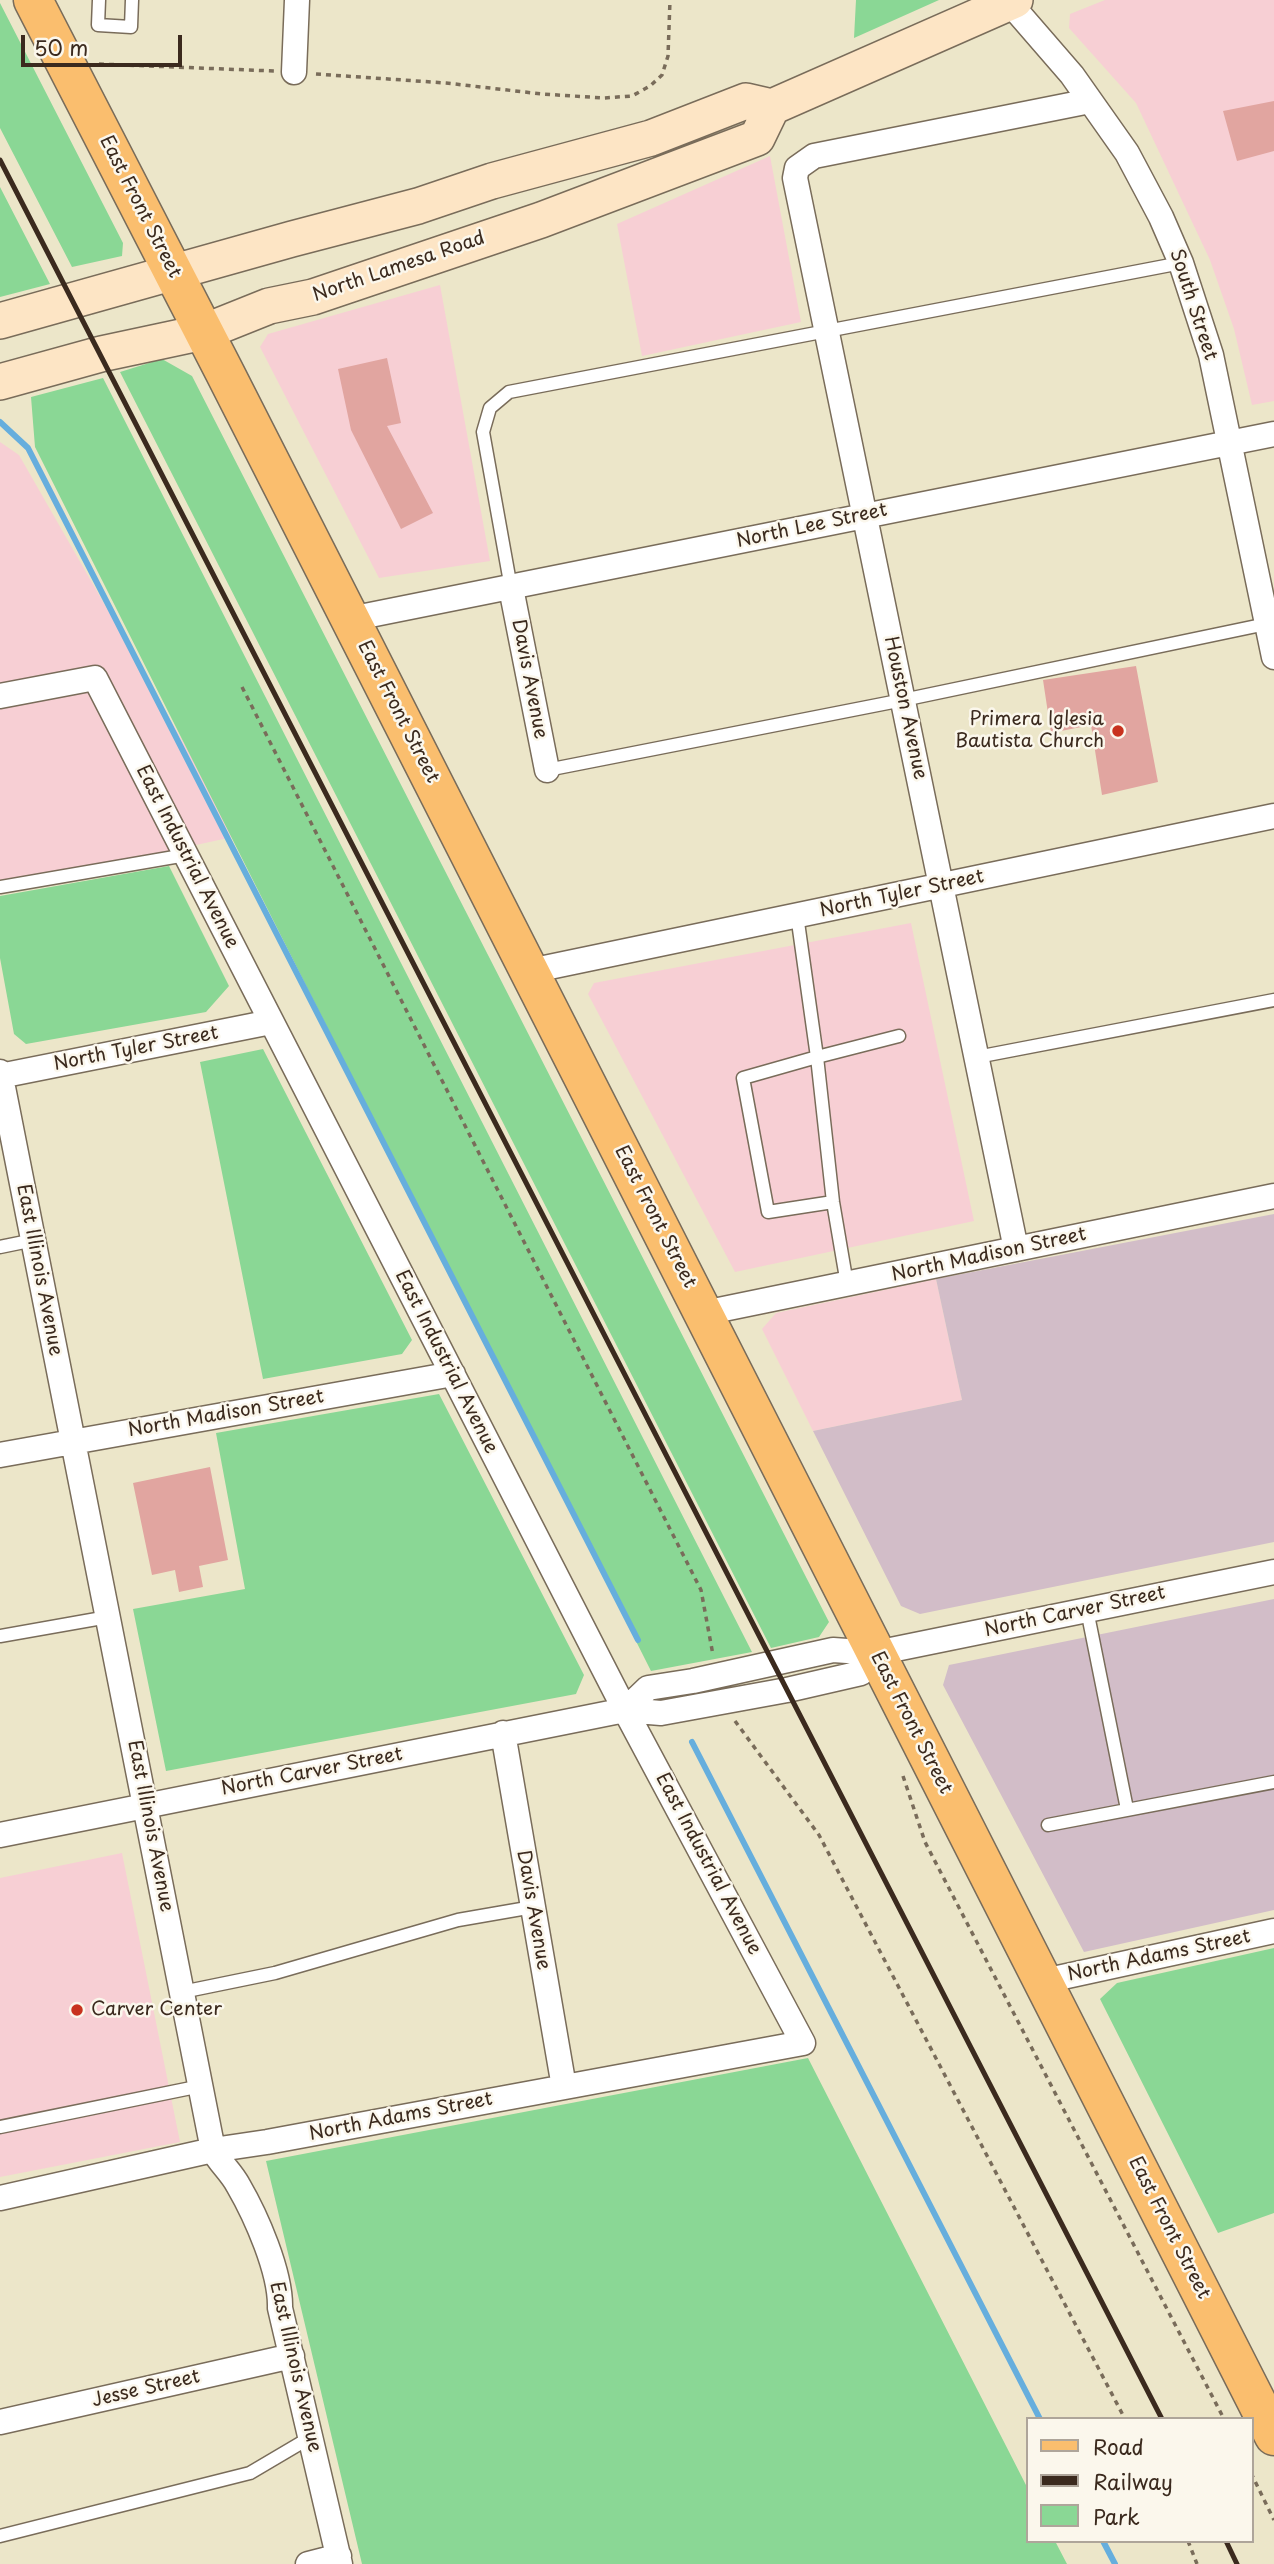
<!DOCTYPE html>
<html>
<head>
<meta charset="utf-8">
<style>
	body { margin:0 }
	#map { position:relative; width:1274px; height:2564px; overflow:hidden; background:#ece6c9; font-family:"Playpen Sans",sans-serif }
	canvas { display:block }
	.legend { position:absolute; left:1026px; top:2417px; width:228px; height:126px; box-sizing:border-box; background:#fbf7ec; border:2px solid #aea59a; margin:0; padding:9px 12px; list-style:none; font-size:21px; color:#3b2a1e }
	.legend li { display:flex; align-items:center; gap:14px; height:35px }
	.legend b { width:35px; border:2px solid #aea59a }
	.scale { position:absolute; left:21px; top:35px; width:161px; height:32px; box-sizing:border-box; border:4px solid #3b2a1e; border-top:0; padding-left:9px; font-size:21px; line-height:24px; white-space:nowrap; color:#3b2a1e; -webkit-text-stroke:5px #fbf7ec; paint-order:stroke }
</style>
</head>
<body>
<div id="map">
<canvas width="1274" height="2564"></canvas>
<ul class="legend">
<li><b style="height:9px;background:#fabe6e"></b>Road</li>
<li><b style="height:9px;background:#3b2a1e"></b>Railway</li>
<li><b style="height:19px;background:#8ad795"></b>Park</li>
</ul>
<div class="scale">50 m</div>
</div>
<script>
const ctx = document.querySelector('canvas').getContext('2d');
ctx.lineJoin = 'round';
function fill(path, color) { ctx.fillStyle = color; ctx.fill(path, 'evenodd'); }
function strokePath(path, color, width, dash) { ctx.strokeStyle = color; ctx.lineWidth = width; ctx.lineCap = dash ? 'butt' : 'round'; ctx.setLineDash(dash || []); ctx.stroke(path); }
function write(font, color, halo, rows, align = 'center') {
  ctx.font = font + ' "Playpen Sans",sans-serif'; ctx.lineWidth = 5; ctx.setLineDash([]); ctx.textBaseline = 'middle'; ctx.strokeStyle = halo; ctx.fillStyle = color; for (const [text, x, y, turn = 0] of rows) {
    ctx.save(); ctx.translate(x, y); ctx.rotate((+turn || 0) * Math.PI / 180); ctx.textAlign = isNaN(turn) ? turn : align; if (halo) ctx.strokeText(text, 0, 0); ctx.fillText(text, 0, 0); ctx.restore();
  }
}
const built = new Path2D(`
	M 1105,0 L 1274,0 L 1274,401 L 1252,405 L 1234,329 L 1210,260 L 1136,103 L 1069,28 L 1070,14 Z
	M 770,156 L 801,322 L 642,356 L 617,224 Z
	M 440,285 L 490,561 L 379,578 L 260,347 L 268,334 Z
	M 0,442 L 19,455 L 237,836 L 0,888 Z
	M 911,923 L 974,1221 L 735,1272 L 588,994 L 594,983 Z
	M 936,1279 L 962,1400 L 813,1431 L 762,1329 L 776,1313 Z
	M 122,1853 L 180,2142 L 0,2177 L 0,1878 Z`);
const industrial = new Path2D(`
	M 1274,1214 L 1274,1542 L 920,1614 L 901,1606 L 813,1431 L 962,1400 L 936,1279 Z
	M 1274,1599 L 1274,1910 L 1084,1952 L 943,1685 L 949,1665 Z`);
const green = new Path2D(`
	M 856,0 L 939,0 L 854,38 Z
	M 0,3 L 123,243 L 122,256 L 72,267 L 0,128 Z
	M 0,187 L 50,284 L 0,297 Z
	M 162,359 L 192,376 L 829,1622 L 819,1637 L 771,1648 L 120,372 Z
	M 103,378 L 752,1652 L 651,1671 L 35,447 L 31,397 Z
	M 169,866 L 229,986 L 206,1012 L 26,1044 L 14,1034 L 0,958 L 0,896 Z
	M 263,1049 L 412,1340 L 402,1354 L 263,1379 L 200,1062 Z
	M 439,1394 L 584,1675 L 576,1694 L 166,1771 L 133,1609 L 245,1589 L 216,1433 Z
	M 1274,1948 L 1274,2213 L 1218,2233 L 1100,1999 L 1117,1983 Z
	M 808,2058 L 1027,2487 L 1027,2541 L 1055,2541 L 1067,2564 L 362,2564 L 266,2161 Z`);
const stream = new Path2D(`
	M 0,422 L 28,448 L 638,1640
	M 692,1742 L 1040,2419
	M 1103,2541 L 1115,2564`);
const building = new Path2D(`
	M 1274,101 L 1274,151 L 1237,161 L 1223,111 Z
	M 387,358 L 401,423 L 387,426 L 433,513 L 401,529 L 351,430 L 338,369 Z
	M 1136,666 L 1158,782 L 1102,795 L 1091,725 L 1051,733 L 1043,680 Z
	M 210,1467 L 228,1560 L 199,1566 L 203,1587 L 179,1592 L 175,1570 L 152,1575 L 133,1483 Z`);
const path = new Path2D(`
	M 99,64 L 274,71
	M 316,74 L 446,83 L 542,94 L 604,98 L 632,96 L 650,86 L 662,75 L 668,56 L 670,0
	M 242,687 L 701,1590 L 713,1655
	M 735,1721 L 819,1835 L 1125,2419
	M 903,1776 L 925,1842 L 1224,2419
	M 1251,2473 L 1274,2520
	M 1188,2541 L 1197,2564`);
const lane = new Path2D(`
	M 99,0 L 98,25 L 131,27 L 132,0
	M 511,588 L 483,432 L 490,408 L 509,392 L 1181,263
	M 547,770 L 903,700 L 1271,623
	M 0,887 L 186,855
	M 797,915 L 817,1057 L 899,1036
	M 977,1057 L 1274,1000
	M 833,1202 L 768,1212 L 743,1078 L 817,1057 L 833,1202 L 847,1284
	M 0,1247 L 34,1240
	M 1087,1610 L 1127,1809
	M 0,1636 L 108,1617
	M 1048,1825 L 1274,1782
	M 182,1992 L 275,1973 L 458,1920 L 533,1907
	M 0,2127 L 201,2086
	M 0,2536 L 250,2473 L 311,2437`);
const street = new Path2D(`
	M 1007,0 L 1072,75 L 1127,153 L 1161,217 L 1181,263 L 1211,355 L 1274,657
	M 294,72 L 297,0
	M 511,588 L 547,770
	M 350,619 L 1274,434
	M 0,696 L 95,678 L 625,1710 L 803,2043 L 267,2142 L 213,2150 L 0,2198
	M 530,971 L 1274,816
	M 0,1072 L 213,2150 C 220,2163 231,2172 238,2185 C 256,2216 281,2272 280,2308 L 340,2564
	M 0,1076 L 271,1022
	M 1016,1249 L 795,178 L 797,168 L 814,156 L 1090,101
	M 704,1313 L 1274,1196
	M 0,1455 L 453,1374
	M 625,1710 L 648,1688 L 693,1681 L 833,1650 L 876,1653 L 1274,1572
	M 503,1733 L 564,2087
	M 0,1835 L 625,1710 L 661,1713 L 787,1690 L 861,1673 L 876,1653
	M 1044,1981 L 1274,1931
	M 0,2422 L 292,2356
	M 308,2564 L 339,2556`);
const secondary = new Path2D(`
	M 0,321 L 292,239 L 418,206 L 492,181 L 651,138 L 746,101 L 772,107 L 1015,0
	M 0,382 L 101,354 L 204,332 L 269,306 L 313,297 L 541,220 L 757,138 L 772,107`);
const primary = new Path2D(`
	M 33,0 L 224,371 L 1274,2436`);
const rail = new Path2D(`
	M 0,160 L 1162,2419
	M 1226,2541 L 1237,2564`);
const markers = [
	[1118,731,7,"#c8321e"],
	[77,2010,7,"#c8321e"]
];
const streetNames = [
	["East Front Street",140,207,63],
	["North Lamesa Road",399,267,-19],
	["South Street",1193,305,72],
	["North Lee Street",812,526,-12],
	["Davis Avenue",529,679,79],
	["Houston Avenue",905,708,78],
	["East Front Street",398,712,63],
	["East Industrial Avenue",187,857,63],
	["North Tyler Street",902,894,-12],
	["North Tyler Street",136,1049,-11],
	["East Front Street",655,1217,63],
	["North Madison Street",989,1255,-12],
	["East Illinois Avenue",39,1270,79],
	["East Industrial Avenue",446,1362,63],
	["North Madison Street",226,1414,-10],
	["North Carver Street",1075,1612,-12],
	["East Front Street",911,1723,63],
	["North Carver Street",312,1772,-11],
	["East Illinois Avenue",150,1826,79],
	["East Industrial Avenue",708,1864,62],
	["Davis Avenue",533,1910,80],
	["North Adams Street",1159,1956,-12],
	["North Adams Street",401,2117,-11],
	["East Front Street",1169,2228,63],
	["East Illinois Avenue",295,2367,77],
	["Jesse Street",146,2389,-13]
];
const poiNames = [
	["Primera Iglesia",1104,720],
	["Bautista Church",1104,742],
	["Carver Center",91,2010,"left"]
];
fill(built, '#f7cfd4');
fill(industrial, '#d2bdc8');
fill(green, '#8ad795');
strokePath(stream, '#66aedd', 6);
fill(building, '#e1a5a0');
strokePath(lane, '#796c5a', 15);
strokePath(street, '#796c5a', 27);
strokePath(secondary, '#796c5a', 38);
strokePath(primary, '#796c5a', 41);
strokePath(path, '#796c5a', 3.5, [5, 5]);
strokePath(lane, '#fff', 12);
strokePath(street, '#fff', 24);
strokePath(secondary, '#fde5c5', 35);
strokePath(primary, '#fabe6e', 38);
strokePath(rail, '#3b2a1e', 5);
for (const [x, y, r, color] of markers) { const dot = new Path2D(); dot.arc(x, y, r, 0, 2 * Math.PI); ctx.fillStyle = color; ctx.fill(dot); strokePath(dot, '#fbf7ec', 2.5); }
write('19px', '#3b2a1e', '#fbf7ec', streetNames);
write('19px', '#3b2a1e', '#fbf7ec', poiNames, 'right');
</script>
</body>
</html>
